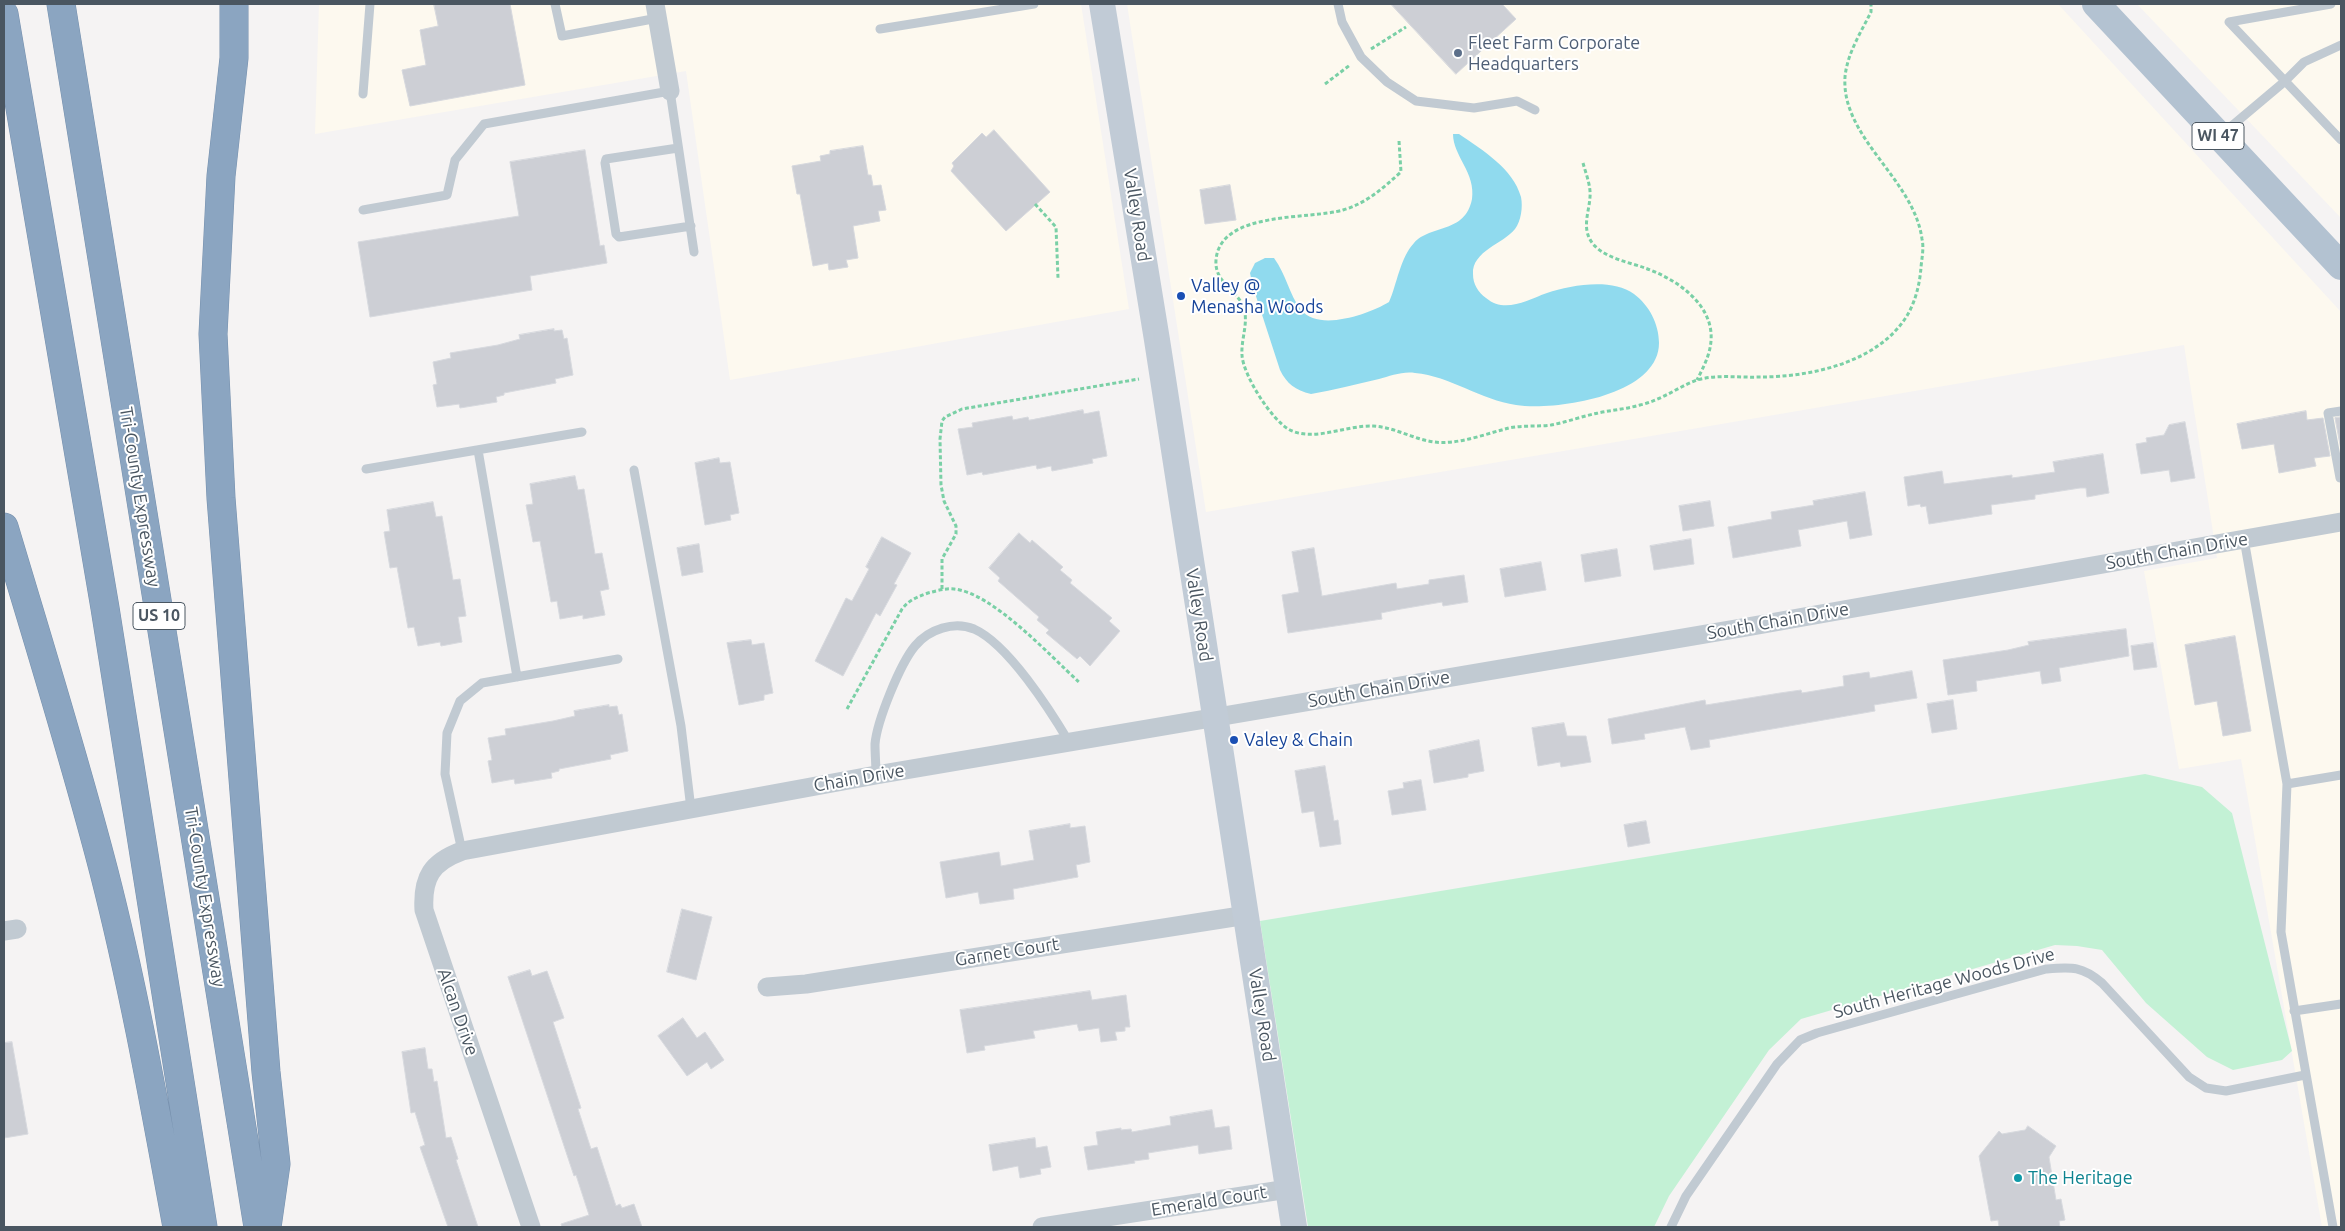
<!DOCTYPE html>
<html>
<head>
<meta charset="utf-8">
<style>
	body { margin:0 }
	#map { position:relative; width:2345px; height:1231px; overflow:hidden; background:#f5f3f3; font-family:Ubuntu,sans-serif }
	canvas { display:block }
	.frame { position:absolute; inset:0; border:5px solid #4a5661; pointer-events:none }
</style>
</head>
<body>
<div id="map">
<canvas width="2345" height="1231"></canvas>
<div class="frame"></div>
</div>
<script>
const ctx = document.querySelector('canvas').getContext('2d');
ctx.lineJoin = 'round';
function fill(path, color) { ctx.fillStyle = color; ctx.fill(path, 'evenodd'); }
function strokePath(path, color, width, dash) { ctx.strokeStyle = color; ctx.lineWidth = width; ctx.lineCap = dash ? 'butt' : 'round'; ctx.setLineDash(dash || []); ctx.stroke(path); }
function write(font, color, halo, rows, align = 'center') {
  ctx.font = font + ' Ubuntu,sans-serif'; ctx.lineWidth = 4; ctx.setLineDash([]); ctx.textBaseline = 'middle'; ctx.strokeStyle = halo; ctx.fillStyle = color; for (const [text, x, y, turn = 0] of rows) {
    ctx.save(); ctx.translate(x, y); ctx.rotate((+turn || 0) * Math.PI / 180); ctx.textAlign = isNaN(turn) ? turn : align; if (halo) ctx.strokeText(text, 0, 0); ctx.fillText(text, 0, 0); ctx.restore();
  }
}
const commercial = new Path2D(`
	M 319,4 L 1081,4 L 1129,309 L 730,380 L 686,71 L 315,134 Z
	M 1127,4 L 2058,4 L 2341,312 L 2341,1227 L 2322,1227 L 2241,759 L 2179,769 L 2144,571 L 2217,558 L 2184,345 L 1206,512 Z
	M 2137,4 L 2341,4 L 2341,218 Z`);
const green = new Path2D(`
	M 2145,774 L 2202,787 L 2232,813 L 2292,1051 L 2282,1060 L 2233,1070 L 2207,1057 L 2146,1003 L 2102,950 L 2077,946 L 2055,945 L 1801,1019 L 1769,1050 L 1669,1196 L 1654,1227 L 1308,1227 L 1260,921 Z`);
const water = new Path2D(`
	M 1453,134 L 1459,134 C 1482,150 1513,168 1521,197 C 1523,207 1521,221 1515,229 C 1503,244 1472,251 1473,274 C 1473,284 1478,292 1486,298 C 1505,314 1527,300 1547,293 C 1571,285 1612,278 1634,294 C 1649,305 1659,324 1659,343 C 1659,396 1555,411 1516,405 C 1481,400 1450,376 1415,373 C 1403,371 1390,376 1379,379 C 1356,384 1334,390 1311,394 C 1295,390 1287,384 1280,370 L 1253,287 L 1250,273 L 1255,263 L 1265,258 L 1274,258 C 1286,274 1289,294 1301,310 C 1319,332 1369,314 1389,302 C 1397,284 1400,258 1414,243 C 1431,224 1465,234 1472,199 C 1476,173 1453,156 1453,134 Z`);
const building = new Path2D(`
	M 434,4 L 510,4 L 525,85 L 410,106 L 402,70 L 426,65 L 420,30 L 438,26 Z
	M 1391,4 L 1502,4 L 1516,19 L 1456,74 Z
	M 994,130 L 1050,192 L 1006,231 L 951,171 L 954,166 L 952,163 L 982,133 L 986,137 Z
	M 863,146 L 868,175 L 871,175 L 873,186 L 881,185 L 886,210 L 878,211 L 880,221 L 853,226 L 858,258 L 846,260 L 848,267 L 829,270 L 828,263 L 813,266 L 800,194 L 797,194 L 792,166 L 821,161 L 820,156 L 830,154 L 830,151 Z
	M 585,150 L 600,246 L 604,245 L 607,263 L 530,276 L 532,290 L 370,317 L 358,242 L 519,216 L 510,162 Z
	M 1230,185 L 1236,220 L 1205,224 L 1200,190 Z
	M 554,329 L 554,331 L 562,330 L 564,339 L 567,338 L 573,375 L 555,379 L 556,383 L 504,393 L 504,395 L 496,397 L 497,402 L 460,408 L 459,404 L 437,407 L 433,385 L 437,384 L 433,362 L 451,358 L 450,353 L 498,345 L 520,339 L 519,335 Z
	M 1083,410 L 1084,414 L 1099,411 L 1107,456 L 1092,459 L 1093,463 L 1052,471 L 1051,466 L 1037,469 L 1036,465 L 983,475 L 982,472 L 967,475 L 958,429 L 973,427 L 972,423 L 1012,416 L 1013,420 L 1028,417 L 1029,420 Z
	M 2306,411 L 2307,420 L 2323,418 L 2330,456 L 2314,458 L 2316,466 L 2279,473 L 2274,444 L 2242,449 L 2237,424 Z
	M 2341,417 L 2341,450 L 2335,418 Z
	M 2185,422 L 2195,478 L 2171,482 L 2169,470 L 2141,474 L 2136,444 L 2147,442 L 2146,438 L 2164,435 L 2169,425 Z
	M 2103,454 L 2109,493 L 2087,497 L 2086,488 L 2080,488 L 2035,495 L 2035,499 L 1991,505 L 1992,514 L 1929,524 L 1926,506 L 1921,507 L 1920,504 L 1908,506 L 1904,477 L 1942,471 L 1944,484 L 2012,475 L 2012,478 L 2055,472 L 2053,462 Z
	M 719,458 L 720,463 L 730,462 L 739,513 L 730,515 L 731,520 L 705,525 L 695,463 Z
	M 575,476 L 578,490 L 584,489 L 595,554 L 602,553 L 609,589 L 600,591 L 605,615 L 583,619 L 583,615 L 560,619 L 557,601 L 551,602 L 540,541 L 533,542 L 526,505 L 533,504 L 530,484 Z
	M 1865,492 L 1872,535 L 1850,539 L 1847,521 L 1798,530 L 1801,546 L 1733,558 L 1728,527 L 1772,519 L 1771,512 L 1814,505 L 1813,501 Z
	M 1710,501 L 1714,526 L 1683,531 L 1679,506 Z
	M 433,502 L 436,517 L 442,516 L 453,580 L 460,579 L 466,616 L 458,617 L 462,642 L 441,646 L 440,642 L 418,646 L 414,627 L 408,628 L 397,567 L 390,568 L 384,532 L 390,531 L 387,510 Z
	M 1019,533 L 1030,543 L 1032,540 L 1063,567 L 1060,570 L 1072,580 L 1070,583 L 1112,618 L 1109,621 L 1120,631 L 1090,666 L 1080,656 L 1077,659 L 1046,633 L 1049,630 L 1037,620 L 1039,617 L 998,581 L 1000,578 L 989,568 Z
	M 882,537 L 911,553 L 894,584 L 897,585 L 880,616 L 876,613 L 843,676 L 815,661 L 846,598 L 852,601 L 869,569 L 866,567 Z
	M 1691,539 L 1694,564 L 1654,570 L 1650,546 Z
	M 699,544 L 703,572 L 682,576 L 677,548 Z
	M 1314,548 L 1322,596 L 1396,583 L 1397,589 L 1429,584 L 1429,580 L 1464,575 L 1468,602 L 1443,606 L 1442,602 L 1401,609 L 1381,613 L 1382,619 L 1288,633 L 1282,595 L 1299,592 L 1292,552 Z
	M 1617,549 L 1621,576 L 1585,582 L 1581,555 Z
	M 1541,562 L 1546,590 L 1505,597 L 1500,569 Z
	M 2126,629 L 2129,656 L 2059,668 L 2061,681 L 2042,684 L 2040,671 L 1976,681 L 1977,691 L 1948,695 L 1943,660 L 2008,650 L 2029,645 L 2028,642 Z
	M 2235,636 L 2251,731 L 2223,736 L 2217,701 L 2195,705 L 2185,645 Z
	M 751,640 L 752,645 L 764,643 L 773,693 L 764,695 L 764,700 L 739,705 L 727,643 Z
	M 2153,643 L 2157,667 L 2134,670 L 2131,646 Z
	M 1912,671 L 1917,698 L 1874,705 L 1875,711 L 1709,740 L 1710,747 L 1691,750 L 1685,727 L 1644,734 L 1645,739 L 1612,744 L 1608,719 L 1705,700 L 1706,705 L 1780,693 L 1801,690 L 1802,693 L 1844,686 L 1843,676 L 1869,672 L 1870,678 Z
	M 1953,700 L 1957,729 L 1932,733 L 1927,704 Z
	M 609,705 L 609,707 L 617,706 L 619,715 L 622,714 L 628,751 L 610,755 L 611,759 L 559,769 L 559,771 L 551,773 L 552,778 L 515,784 L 514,779 L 492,783 L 488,761 L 492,760 L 488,738 L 506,735 L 505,729 L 553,721 L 575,716 L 574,711 Z
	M 1564,723 L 1567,736 L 1586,736 L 1591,762 L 1561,767 L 1560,762 L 1538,766 L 1532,728 Z
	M 1479,740 L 1484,771 L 1468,774 L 1468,777 L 1434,783 L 1429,751 Z
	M 1325,766 L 1334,821 L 1338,820 L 1341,844 L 1320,847 L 1314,811 L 1302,813 L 1295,771 Z
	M 1421,780 L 1426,810 L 1392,815 L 1388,791 L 1404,788 L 1403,783 Z
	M 1646,821 L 1650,843 L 1628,847 L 1624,825 Z
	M 1070,824 L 1070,828 L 1085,826 L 1090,862 L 1076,865 L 1078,877 L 1013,889 L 1014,899 L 980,904 L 978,892 L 946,898 L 940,862 L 999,852 L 1001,866 L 1034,860 L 1029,831 Z
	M 682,909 L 712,917 L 696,980 L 667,972 Z
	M 530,970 L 532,976 L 547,971 L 564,1018 L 553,1022 L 581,1108 L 578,1109 L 591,1149 L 597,1147 L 616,1206 L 620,1204 L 622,1208 L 634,1204 L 642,1227 L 562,1227 L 561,1224 L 589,1215 L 576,1175 L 574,1176 L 508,977 Z
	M 1090,991 L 1092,1000 L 1126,995 L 1130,1027 L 1125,1027 L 1125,1031 L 1115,1032 L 1117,1040 L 1101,1042 L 1099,1028 L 1079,1031 L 1077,1024 L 1033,1031 L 1035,1038 L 984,1046 L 985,1050 L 967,1053 L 960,1010 Z
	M 683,1018 L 697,1038 L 705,1032 L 724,1060 L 711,1069 L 707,1062 L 687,1076 L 658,1036 Z
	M 12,1042 L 28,1134 L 4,1138 L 4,1043 Z
	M 425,1048 L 428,1069 L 432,1069 L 434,1082 L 437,1081 L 446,1138 L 451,1137 L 458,1159 L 456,1160 L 478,1227 L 448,1227 L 420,1147 L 425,1145 L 415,1112 L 411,1113 L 402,1052 Z
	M 1212,1110 L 1215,1128 L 1229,1126 L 1232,1149 L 1199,1154 L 1198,1145 L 1148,1153 L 1149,1159 L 1134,1161 L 1135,1163 L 1088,1170 L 1084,1147 L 1098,1145 L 1096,1132 L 1121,1128 L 1121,1130 L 1131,1129 L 1132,1132 L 1171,1125 L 1170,1117 Z
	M 2028,1126 L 2056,1146 L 2049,1157 L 2056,1200 L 2061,1199 L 2065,1220 L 2059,1221 L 2060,1227 L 1999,1227 L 1998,1220 L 1991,1221 L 1979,1156 L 1999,1131 L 2002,1134 L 2025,1130 Z
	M 1035,1138 L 1036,1148 L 1047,1146 L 1051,1167 L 1040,1169 L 1041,1174 L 1020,1178 L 1018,1166 L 993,1171 L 989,1145 Z`);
const path = new Path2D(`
	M 1371,49 L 1406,27
	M 1325,84 L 1350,65
	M 1399,141 L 1401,172 C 1383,188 1367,203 1343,210 C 1310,220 1220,210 1216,260 C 1214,285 1242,291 1245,313 C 1247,327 1241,341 1242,355 C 1243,375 1272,421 1290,430 C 1314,442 1347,425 1373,426 C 1394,427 1413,439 1434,442 C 1458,445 1485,434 1509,428 C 1523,425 1537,427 1551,425 C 1567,422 1583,416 1598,413 C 1612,410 1626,409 1640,405 C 1662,400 1678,387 1697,380 C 1718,374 1739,378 1760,377 C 1812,377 1880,362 1908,314 C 1916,300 1920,282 1921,267 C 1922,257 1924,248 1922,239 C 1914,179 1841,138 1845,77 C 1847,54 1861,32 1871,12 L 1871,4
	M 1583,163 C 1586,174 1591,186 1590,197 C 1589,213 1581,229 1593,244 C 1605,258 1628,262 1645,268 C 1676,279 1714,304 1711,341 C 1710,355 1703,368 1697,380
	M 1035,204 L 1056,227 L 1058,278
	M 942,589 L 942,559 L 956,534 L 956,526 L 944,501 L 941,485 L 940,439 L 942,421 L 945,417 L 962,409 L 1139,379
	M 847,709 L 902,609 C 909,600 917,597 928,593 C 936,591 945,588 954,589 C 993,593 1049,655 1079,682`);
const lane = new Path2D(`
	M 555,4 L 562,36 L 658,18
	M 1338,4 L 1342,22 L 1361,57 L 1387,82 L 1416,101 L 1474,108 L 1517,101 L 1535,110
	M 2331,4 L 2229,22 L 2341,140
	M 880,29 L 1034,4
	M 363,94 L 370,4
	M 2221,135 L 2284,82 L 2304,62 L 2341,45
	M 678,148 L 606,159 L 605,163 L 616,234 L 619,237 L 691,226
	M 363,210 L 447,195 L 455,160 L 484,124 L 670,91 L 694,252
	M 478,450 L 517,677
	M 366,469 L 582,432
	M 634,470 L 681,726 L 691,809
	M 2340,478 L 2328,413 L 2341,411
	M 2244,539 L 2287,784 L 2281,932 L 2333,1227
	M 876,775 C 876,765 875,754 875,744 C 877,721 900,664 915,646 C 929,629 954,621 974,629 C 1008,644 1050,710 1069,742
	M 2287,784 L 2341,775
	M 462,851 L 445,774 L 447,733 L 460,701 L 482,683 L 618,659
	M 2294,1011 L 2341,1004
	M 1671,1227 L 1686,1196 L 1777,1064 L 1800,1040 L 1817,1033 L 2046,969 C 2072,967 2082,966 2102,983 L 2189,1077 L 2206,1088 L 2226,1091 L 2305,1075`);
const street = new Path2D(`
	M 655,4 L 670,91
	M 4,931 L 17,929
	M 767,987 L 806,984 L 1247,915
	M 531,1227 L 424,910 C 422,877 432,862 462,851 L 876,775 L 1747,627 L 2341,522
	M 1042,1227 L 1288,1189`);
const secondary = new Path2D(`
	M 1102,4 L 1157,340 L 1294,1227`);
const primary = new Path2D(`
	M 2096,4 L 2341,266`);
const highway = new Path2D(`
	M 61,4 L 258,1227
	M 234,4 L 234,58 L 221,176 L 213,334 L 221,498 L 266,1072 L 276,1164 L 267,1227
	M 4,14 L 105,608 L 203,1227
	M 4,527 C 38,641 74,756 104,872 C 134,989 155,1108 177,1227`);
const markers = [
	[1458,53,5,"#5c6f8a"],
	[1181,296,5,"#1a4fb4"],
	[1234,740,5,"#1a4fb4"],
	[2018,1178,5,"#0f9aa8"]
];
const shields = [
	[2218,136,52],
	[159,616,52]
];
const shieldNames = [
	["WI 47",2218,136],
	["US 10",159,616]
];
const serviceNames = [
	["Fleet Farm Corporate",1468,43],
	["Headquarters",1468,64]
];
const streetNames = [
	["Valley Road",1137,215,81],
	["Tri-County Expressway",140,497,81],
	["South Chain Drive",2177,551,-10],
	["Valley Road",1199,615,81],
	["South Chain Drive",1778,621,-10],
	["South Chain Drive",1379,689,-10],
	["Chain Drive",859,778,-10],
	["Tri-County Expressway",205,897,81],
	["Garnet Court",1007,952,-9],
	["South Heritage Woods Drive",1944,983,-15],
	["Alcan Drive",458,1012,71],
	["Valley Road",1262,1015,81],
	["Emerald Court",1209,1201,-9]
];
const transitNames = [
	["Valley @",1191,286],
	["Menasha Woods",1191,307],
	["Valey & Chain",1244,740]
];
const cultureNames = [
	["The Heritage",2028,1178]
];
fill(commercial, '#fdf9ef');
fill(green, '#c3f1d5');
fill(water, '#90daee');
fill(building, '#cdcfd5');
strokePath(building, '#d7d9de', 1);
strokePath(highway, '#7690ad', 29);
strokePath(path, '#7ad0a6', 3, [4, 2.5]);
strokePath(lane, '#c1cad2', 9);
strokePath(street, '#c1cad2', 19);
strokePath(secondary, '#c1cbd6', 26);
strokePath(primary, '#b3c2d1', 28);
strokePath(highway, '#8ba5c1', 28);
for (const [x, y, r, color] of markers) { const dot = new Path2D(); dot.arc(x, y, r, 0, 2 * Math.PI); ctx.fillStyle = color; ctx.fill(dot); strokePath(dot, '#fff', 2); }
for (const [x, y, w] of shields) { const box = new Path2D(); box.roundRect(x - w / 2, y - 13.5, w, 27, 4); ctx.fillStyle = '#fff'; ctx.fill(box); strokePath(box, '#4a5661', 1); }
write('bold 16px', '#4a5661', null, shieldNames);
write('18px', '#4e5e75', '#fff', serviceNames, 'left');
write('18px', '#4a5661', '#fff', streetNames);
write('18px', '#164399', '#fff', transitNames, 'left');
write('18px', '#0d838f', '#fff', cultureNames, 'left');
</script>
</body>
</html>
